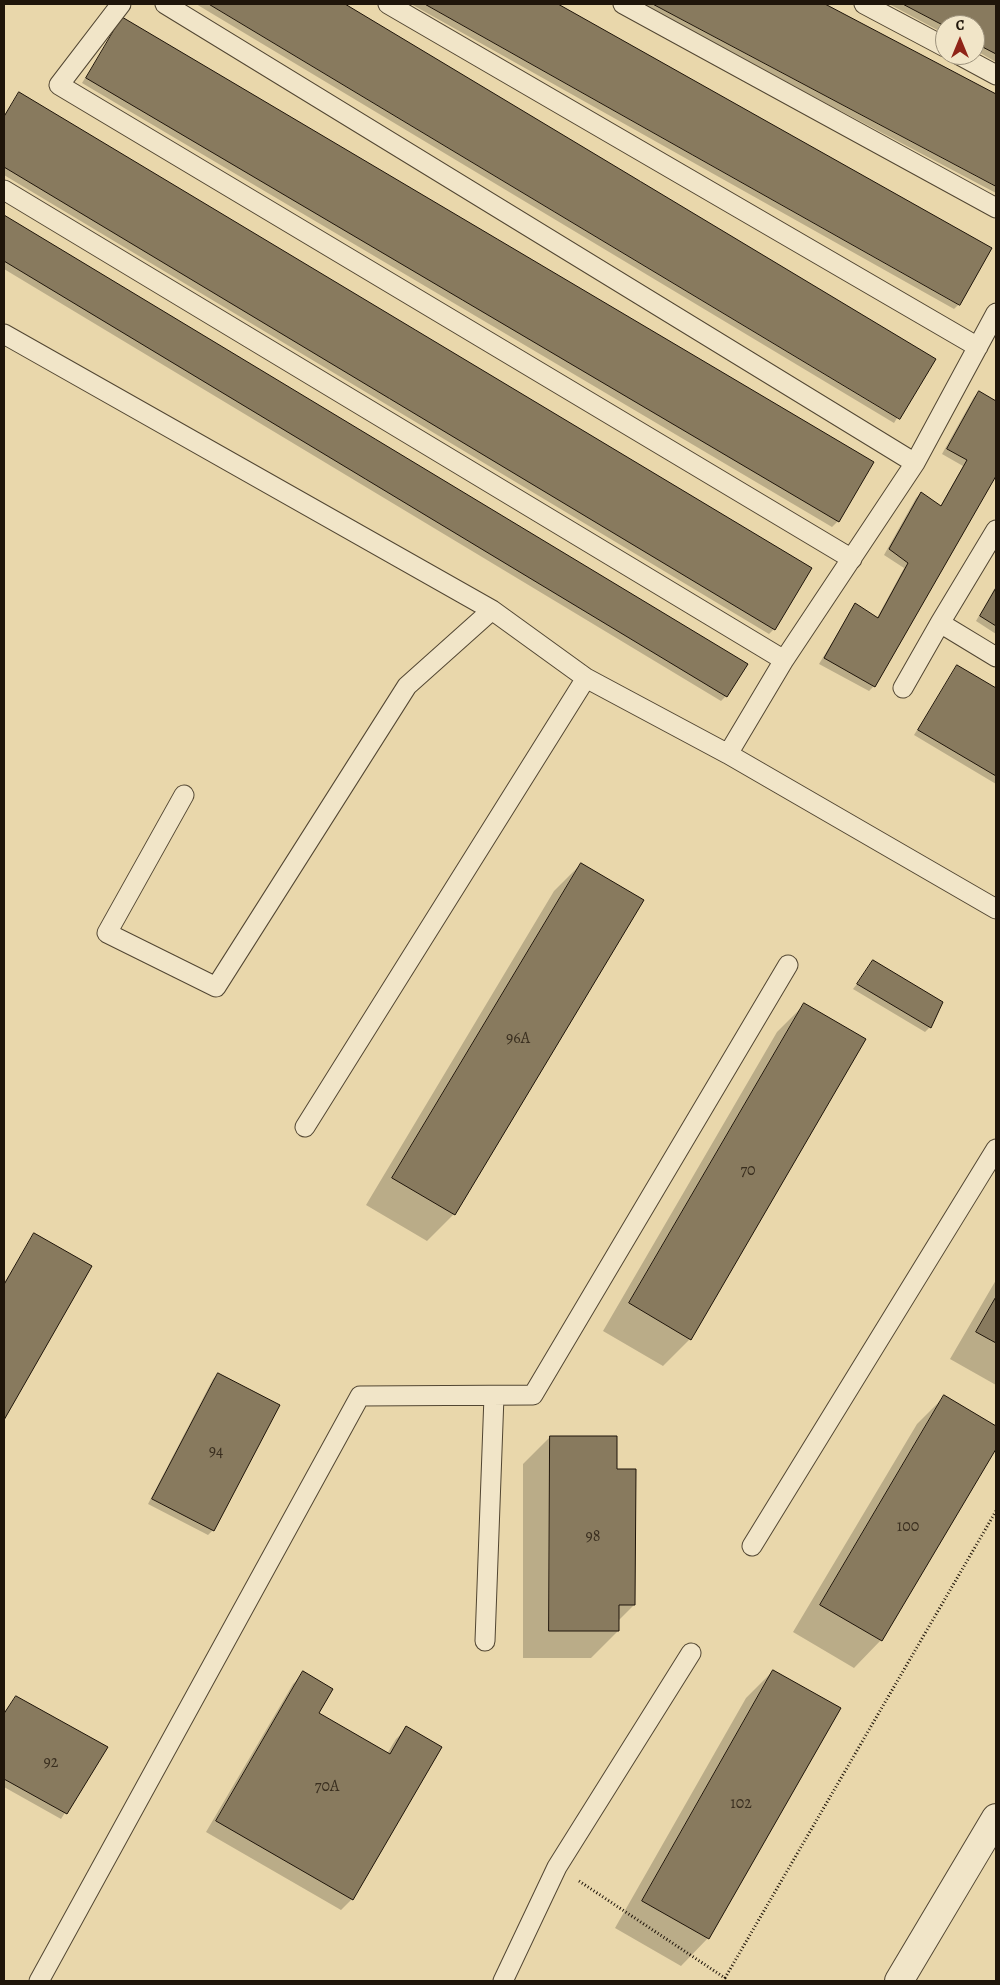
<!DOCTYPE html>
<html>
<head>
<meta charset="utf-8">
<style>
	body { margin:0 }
	#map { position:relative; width:1000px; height:1985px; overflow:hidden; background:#e9d7ab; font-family:Alegreya,serif }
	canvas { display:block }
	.frame { position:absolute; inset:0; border:5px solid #1f150a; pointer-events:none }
	.north { position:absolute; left:935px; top:15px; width:50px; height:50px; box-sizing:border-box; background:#f1e5c8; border:1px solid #9d927c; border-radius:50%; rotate:0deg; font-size:14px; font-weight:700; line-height:20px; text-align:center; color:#1f150a }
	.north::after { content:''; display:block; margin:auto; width:18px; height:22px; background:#8f2418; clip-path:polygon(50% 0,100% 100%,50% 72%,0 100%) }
</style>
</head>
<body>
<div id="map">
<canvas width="1000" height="1985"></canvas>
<div class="frame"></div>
<div class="north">С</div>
</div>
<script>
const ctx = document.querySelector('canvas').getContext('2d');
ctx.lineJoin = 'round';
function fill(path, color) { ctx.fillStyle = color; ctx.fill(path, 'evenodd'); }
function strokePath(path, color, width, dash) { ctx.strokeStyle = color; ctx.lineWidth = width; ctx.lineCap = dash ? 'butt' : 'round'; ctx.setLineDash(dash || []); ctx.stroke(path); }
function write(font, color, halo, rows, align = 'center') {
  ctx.font = font + ' Alegreya,serif'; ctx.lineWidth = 5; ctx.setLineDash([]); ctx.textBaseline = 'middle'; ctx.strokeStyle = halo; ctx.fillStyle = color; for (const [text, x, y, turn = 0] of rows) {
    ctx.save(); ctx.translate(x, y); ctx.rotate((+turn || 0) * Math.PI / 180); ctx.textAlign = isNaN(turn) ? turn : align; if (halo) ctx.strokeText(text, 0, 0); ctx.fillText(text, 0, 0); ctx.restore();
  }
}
const shadow = new Path2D(`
	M 196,4 L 343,4 L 934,359 L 894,423 Z
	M 411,4 L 556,4 L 991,249 L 959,304 L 954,309 Z
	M 638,4 L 823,4 L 996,96 L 996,193 Z
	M 889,4 L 996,4 L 996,62 L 975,50 L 975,25 L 945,25 L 945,34 Z
	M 122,19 L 873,462 L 838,521 L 832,527 L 82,83 Z
	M 20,93 L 774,629 L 769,634 L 4,175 L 4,116 Z
	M 4,216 L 746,664 L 726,696 L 721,701 L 4,269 Z
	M 979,392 L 996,403 L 996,474 L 874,686 L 869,691 L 819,664 L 855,605 L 877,618 L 904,568 L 884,555 L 916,498 L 921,493 L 940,507 L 963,466 L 942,454 L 974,397 Z
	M 996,586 L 996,634 L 976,621 Z
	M 957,666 L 996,689 L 996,784 L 914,735 Z
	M 581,864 L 454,1214 L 427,1241 L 366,1205 L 554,891 Z
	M 874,962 L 942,1003 L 930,1027 L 925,1032 L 853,989 Z
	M 804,1005 L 690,1339 L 663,1366 L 603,1331 L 777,1032 Z
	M 34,1234 L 90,1267 L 4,1418 L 4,1283 Z
	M 996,1280 L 996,1385 L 950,1359 Z
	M 218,1374 L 213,1530 L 208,1535 L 148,1504 L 213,1379 Z
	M 944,1397 L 996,1427 L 996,1446 L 881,1640 L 854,1668 L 793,1632 L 917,1424 Z
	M 550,1437 L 616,1470 L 634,1605 L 618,1621 L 618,1631 L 591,1658 L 523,1658 L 523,1464 Z
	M 773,1671 L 708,1938 L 681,1966 L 615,1928 L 746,1698 Z
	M 304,1673 L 317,1714 L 387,1754 L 396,1739 L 407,1728 L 440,1748 L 352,1899 L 341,1910 L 206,1832 L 293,1684 Z
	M 16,1697 L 106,1748 L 61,1819 L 4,1787 L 4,1713 Z`);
const building = new Path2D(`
	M 209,4 L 345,4 L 936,359 L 900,419 Z
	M 425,4 L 558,4 L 992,248 L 960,305 Z
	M 653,4 L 825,4 L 996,94 L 996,186 Z
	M 903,4 L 996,4 L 996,54 L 975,43 L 975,25 L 945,26 Z
	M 122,17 L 874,462 L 839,522 L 86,78 Z
	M 19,92 L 812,568 L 775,630 L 4,167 L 4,117 Z
	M 4,215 L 748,664 L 727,697 L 4,261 Z
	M 979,391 L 996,401 L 996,476 L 875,687 L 824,658 L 855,603 L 878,618 L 908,563 L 889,549 L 921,492 L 941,506 L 967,460 L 947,449 Z
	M 996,588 L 996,626 L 980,616 Z
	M 957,665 L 996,688 L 996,776 L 918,730 Z
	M 581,863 L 644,900 L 455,1215 L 392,1178 Z
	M 873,960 L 943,1002 L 931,1028 L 857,984 Z
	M 804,1003 L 866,1039 L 691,1340 L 629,1303 Z
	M 34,1233 L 92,1266 L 4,1420 L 4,1285 Z
	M 996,1297 L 996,1343 L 976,1332 Z
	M 218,1373 L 280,1405 L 214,1531 L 152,1499 Z
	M 944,1395 L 996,1426 L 996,1449 L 882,1641 L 820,1605 Z
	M 550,1436 L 617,1436 L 617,1469 L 636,1469 L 635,1605 L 619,1605 L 619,1631 L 549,1631 Z
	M 773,1670 L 841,1708 L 709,1939 L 642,1901 Z
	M 303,1671 L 333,1689 L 319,1713 L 390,1754 L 406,1726 L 442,1747 L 353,1900 L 216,1821 Z
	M 16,1696 L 108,1747 L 67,1814 L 4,1779 L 4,1714 Z`);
const path = new Path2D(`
	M 579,1881 L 725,1978 L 723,1981
	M 725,1978 L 996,1511`);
const service = new Path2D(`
	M 121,4 L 59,85 L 852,559
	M 165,4 L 915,463
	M 388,4 L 978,347
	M 623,4 L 996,208
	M 864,4 L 945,47
	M 959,55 L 996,75
	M 4,190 L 784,660
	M 4,334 L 492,610 L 586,678
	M 996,530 L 940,623 L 996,657
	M 903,688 L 940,623
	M 728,754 L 784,660 L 915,463 L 996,313
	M 184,795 L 107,933 L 216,987 L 407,686 L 492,610
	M 305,1127 L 586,678 L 728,754 L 996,909
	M 752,1546 L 996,1149
	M 485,1641 L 494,1396
	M 39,1981 L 360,1396 L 533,1395 L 788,965
	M 503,1981 L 557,1867 L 691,1653`);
const tertiary = new Path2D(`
	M 899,1981 L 996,1818`);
const numberNames = [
	["96А",518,1039],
	["70",748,1171],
	["94",216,1452],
	["100",908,1527],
	["98",593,1537],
	["92",51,1763],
	["70А",327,1787],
	["102",741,1804]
];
fill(shadow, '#0003');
fill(building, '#887a5e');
strokePath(building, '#1f150a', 1);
strokePath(service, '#524632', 21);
strokePath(tertiary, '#524632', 30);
strokePath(path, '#1f150a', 3, [1, 2.5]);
strokePath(service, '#f1e5c8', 19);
strokePath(tertiary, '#f1e5c8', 28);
write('16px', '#392e1f', null, numberNames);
</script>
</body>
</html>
